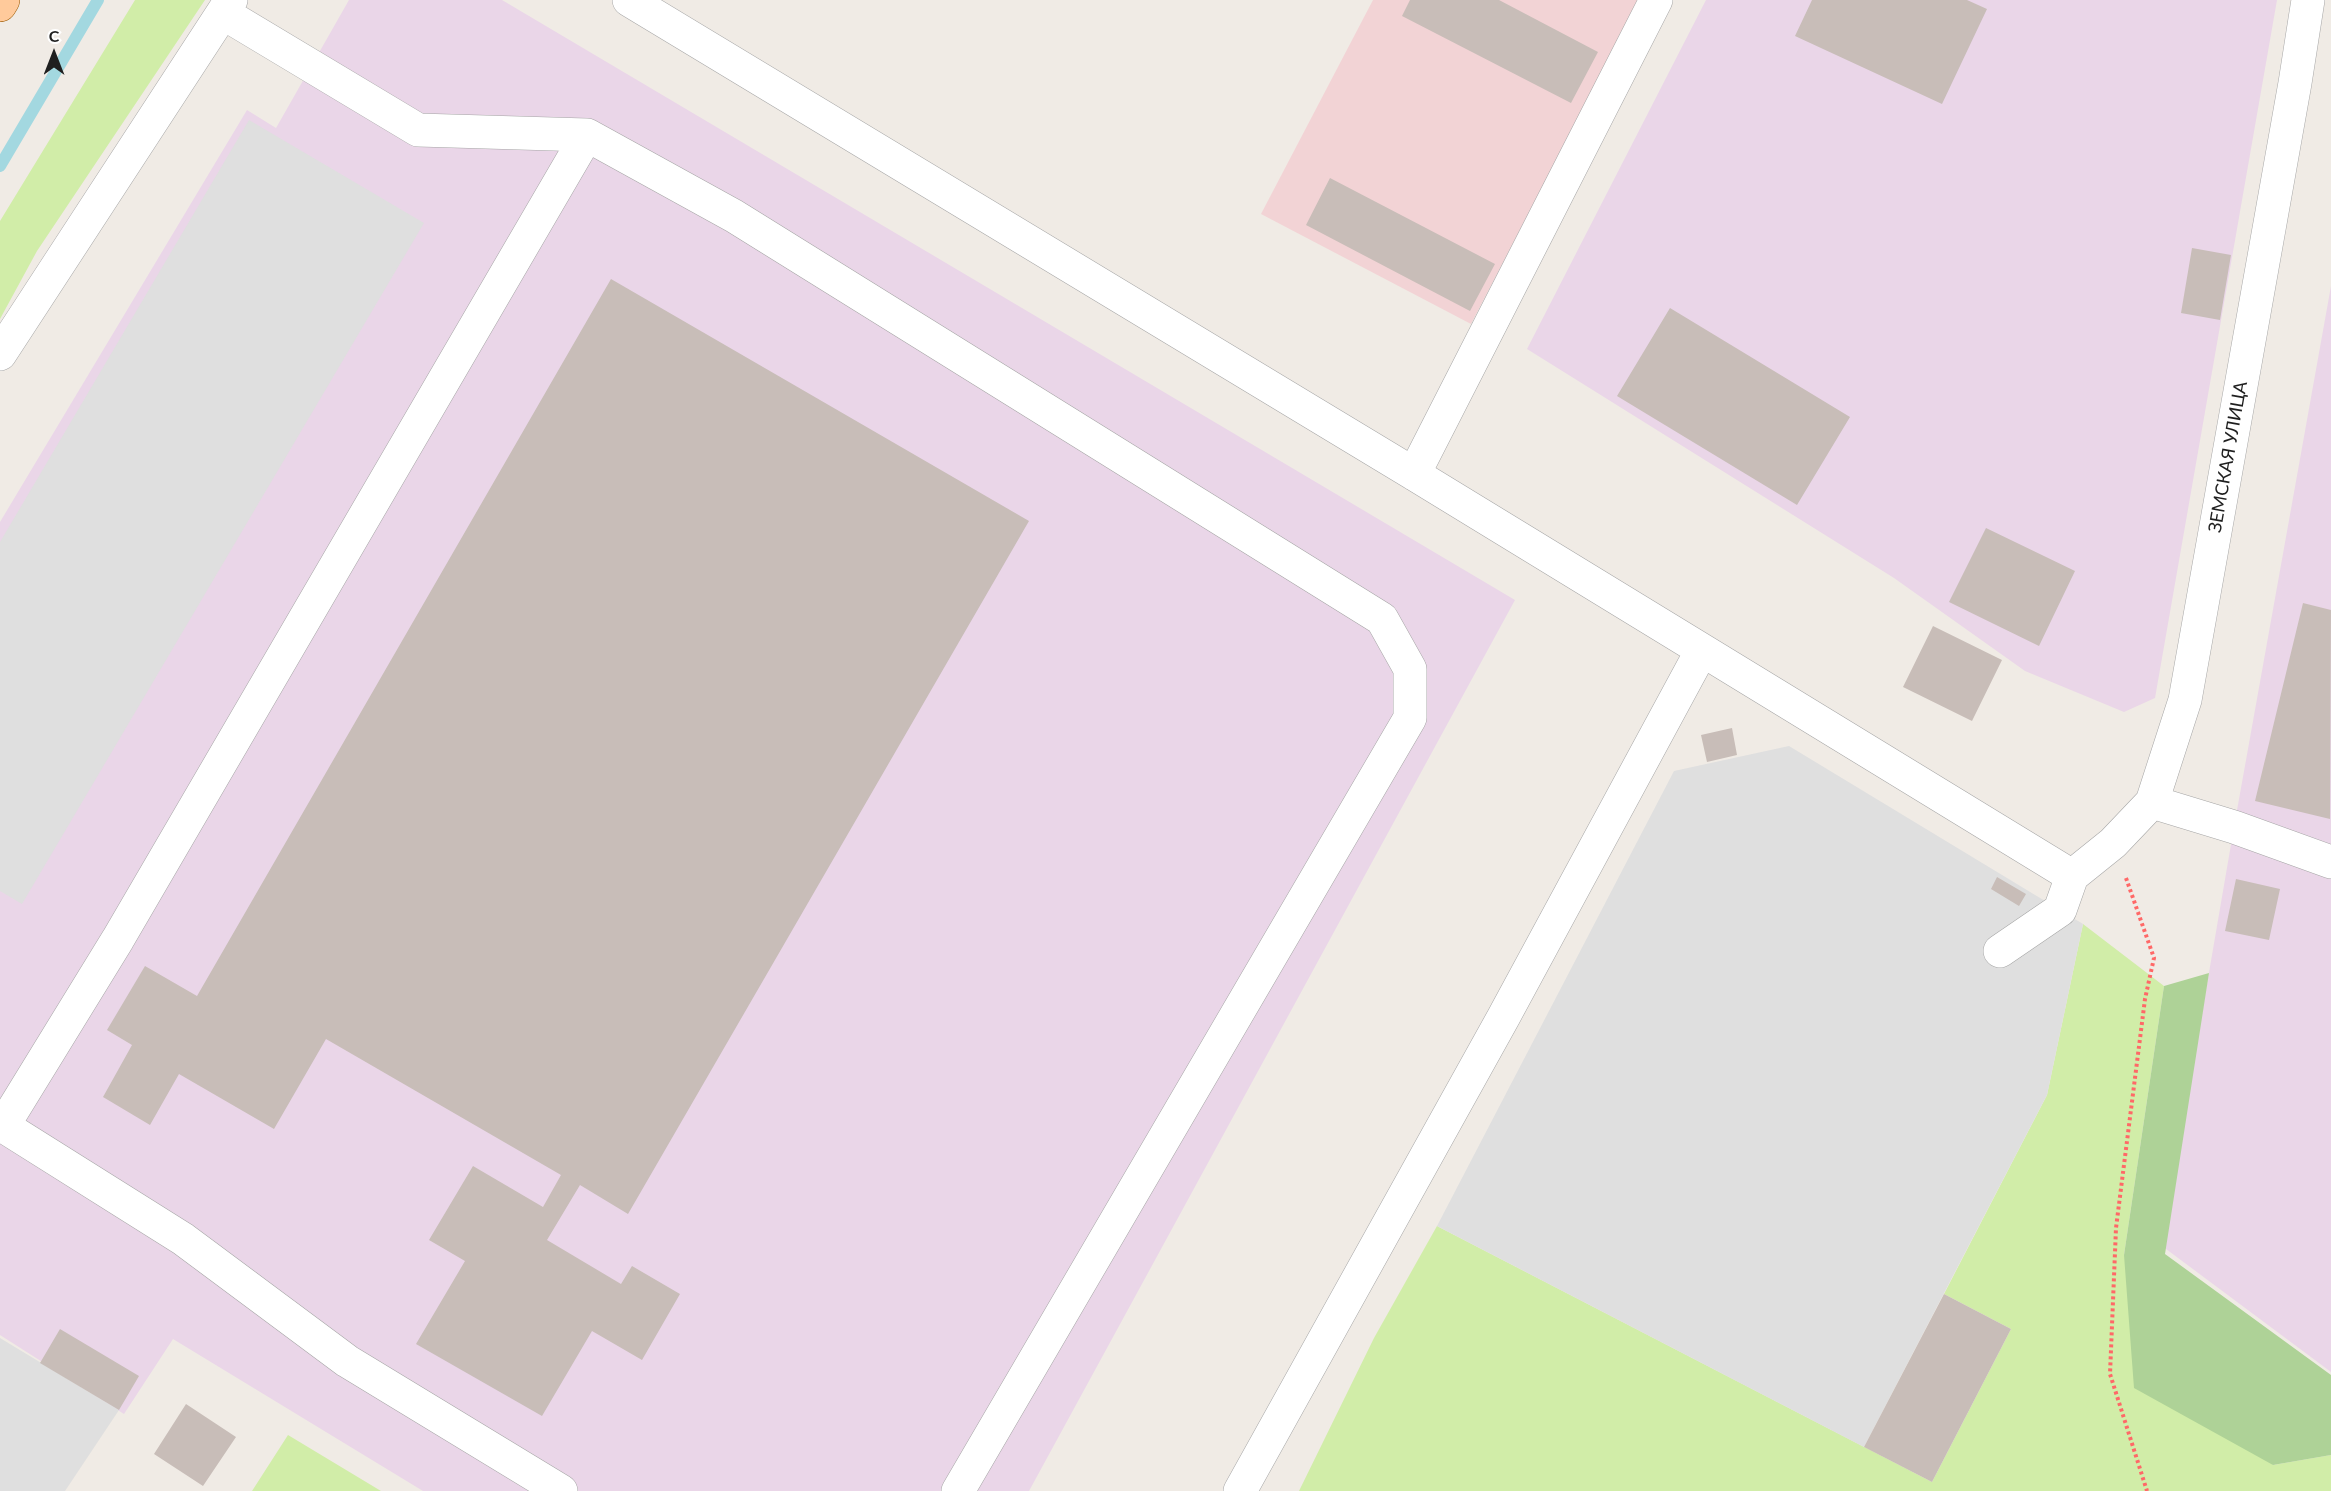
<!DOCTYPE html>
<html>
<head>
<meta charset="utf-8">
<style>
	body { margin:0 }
	#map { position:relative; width:2331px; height:1491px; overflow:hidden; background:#f0ebe5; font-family:Lato,sans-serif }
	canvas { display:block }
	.north { position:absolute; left:24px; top:24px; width:60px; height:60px; -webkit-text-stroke:4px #fff; paint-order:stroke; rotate:0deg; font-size:16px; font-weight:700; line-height:24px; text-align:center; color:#1f1f1f }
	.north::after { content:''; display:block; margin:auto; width:21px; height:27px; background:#1f1f1f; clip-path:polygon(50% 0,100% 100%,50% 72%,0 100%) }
</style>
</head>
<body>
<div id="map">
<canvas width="2331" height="1491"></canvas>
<div class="north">С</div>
</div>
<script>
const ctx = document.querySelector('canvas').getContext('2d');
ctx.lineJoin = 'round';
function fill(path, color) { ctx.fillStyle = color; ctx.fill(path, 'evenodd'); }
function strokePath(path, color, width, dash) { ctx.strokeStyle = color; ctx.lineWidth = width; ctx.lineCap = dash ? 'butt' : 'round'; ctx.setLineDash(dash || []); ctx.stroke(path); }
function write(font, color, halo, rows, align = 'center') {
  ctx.font = font + ' Lato,sans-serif'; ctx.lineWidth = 6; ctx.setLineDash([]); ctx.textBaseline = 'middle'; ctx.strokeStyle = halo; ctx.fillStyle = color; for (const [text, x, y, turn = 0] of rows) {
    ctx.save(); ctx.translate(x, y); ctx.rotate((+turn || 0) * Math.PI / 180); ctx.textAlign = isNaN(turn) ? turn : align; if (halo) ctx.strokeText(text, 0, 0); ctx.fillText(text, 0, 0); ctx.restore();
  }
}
const commercial = new Path2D(`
	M 1373,0 L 1640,0 L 1471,324 L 1261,214 Z`);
const industrial = new Path2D(`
	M 349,0 L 502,0 L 1515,600 L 1029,1491 L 423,1491 L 173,1339 L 124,1414 L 0,1335 L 0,522 L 247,110 L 276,128 Z
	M 1706,0 L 2277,0 L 2155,698 L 2124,712 L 2025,671 L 1894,578 L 1527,349 Z
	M 2331,286 L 2331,1372 L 2162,1246 L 2234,827 Z`);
const grass = new Path2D(`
	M 135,0 L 205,0 L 37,251 L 0,319 L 0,221 Z
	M 2083,924 L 2164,986 L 2124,1255 L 2273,1465 L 2331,1455 L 2331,1491 L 1299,1491 L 1374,1338 L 1437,1226 L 1932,1482 L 2011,1329 L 1944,1294 L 2047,1095 Z
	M 288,1435 L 381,1491 L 252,1491 Z`);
const forest = new Path2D(`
	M 2209,973 L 2165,1254 L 2331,1375 L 2331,1455 L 2273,1465 L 2134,1388 L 2124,1255 L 2164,986 Z`);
const parking = new Path2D(`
	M 249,120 L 424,223 L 22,904 L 0,891 L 0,542 Z
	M 1789,746 L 2083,924 L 2047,1095 L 1864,1447 L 1437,1226 L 1674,771 Z
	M 0,1338 L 119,1410 L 65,1491 L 0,1491 Z`);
const stream = new Path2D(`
	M 0,166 L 98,0`);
const building = new Path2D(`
	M 1410,0 L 1499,0 L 1598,52 L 1571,103 L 1402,16 Z
	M 1812,0 L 1967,0 L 1987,9 L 1942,104 L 1795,36 Z
	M 1330,178 L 1495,264 L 1470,311 L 1306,225 Z
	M 2192,248 L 2231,255 L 2220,320 L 2181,313 Z
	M 611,279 L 1029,521 L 628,1214 L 580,1185 L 547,1240 L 621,1284 L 632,1266 L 680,1294 L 642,1360 L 592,1331 L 542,1416 L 416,1344 L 465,1261 L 429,1240 L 473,1166 L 543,1207 L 561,1175 L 326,1039 L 274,1129 L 179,1074 L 150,1125 L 103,1097 L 132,1045 L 107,1030 L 145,966 L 197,996 Z
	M 1670,308 L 1850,417 L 1797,505 L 1617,396 Z
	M 1986,528 L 2075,571 L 2039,646 L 1949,602 Z
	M 2303,603 L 2331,610 L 2330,819 L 2255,801 Z
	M 1933,626 L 2002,660 L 1972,721 L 1903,687 Z
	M 1732,728 L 1737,755 L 1707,762 L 1701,735 Z
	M 1997,877 L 2026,894 L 2019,906 L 1991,889 Z
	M 2236,879 L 2280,889 L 2269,940 L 2225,931 Z
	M 1944,1294 L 2011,1329 L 1932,1482 L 1864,1447 Z
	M 60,1329 L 139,1376 L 119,1410 L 40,1363 Z
	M 186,1404 L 236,1437 L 203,1486 L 154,1454 Z`);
const path = new Path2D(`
	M 2126,878 L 2154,958 L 2145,999 L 2116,1228 L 2110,1374 L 2147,1491`);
const minor = new Path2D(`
	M 629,0 L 1414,474 L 2072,876
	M 223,13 L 418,130 L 587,135 L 734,216 L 1382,619 L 1410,669 L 1410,718 L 958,1491
	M 0,354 L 231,0
	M 1414,474 L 1656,0
	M 2152,802 L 2234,827 L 2331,862
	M 2072,876 L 2113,843 L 2152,802 L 2185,700 L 2295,83 L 2308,0
	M 2000,951 L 2060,910 L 2072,876
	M 0,1124 L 183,1239 L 347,1361 L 561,1491
	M 3,1126 L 118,939 L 587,135
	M 1240,1491 L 1503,1018 L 1702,650`);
const major = new Path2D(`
	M 0,5 L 3,0`);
const streetNames = [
	["ЗЕМСКАЯ УЛИЦА",2228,457,-80]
];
fill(commercial, '#f2d3d5');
fill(industrial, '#ead6e8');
fill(grass, '#d1eda8');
fill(forest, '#aed297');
fill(parking, '#dfdfdf');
strokePath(stream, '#a3d8e0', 12);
fill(building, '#c8bdb8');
strokePath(minor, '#a6a6a6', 34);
strokePath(major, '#9a5800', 34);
strokePath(path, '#ff6867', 4, [3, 3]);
strokePath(minor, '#fff', 33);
strokePath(major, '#ffca9b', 33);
write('18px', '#1f1f1f', '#fff', streetNames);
</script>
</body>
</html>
